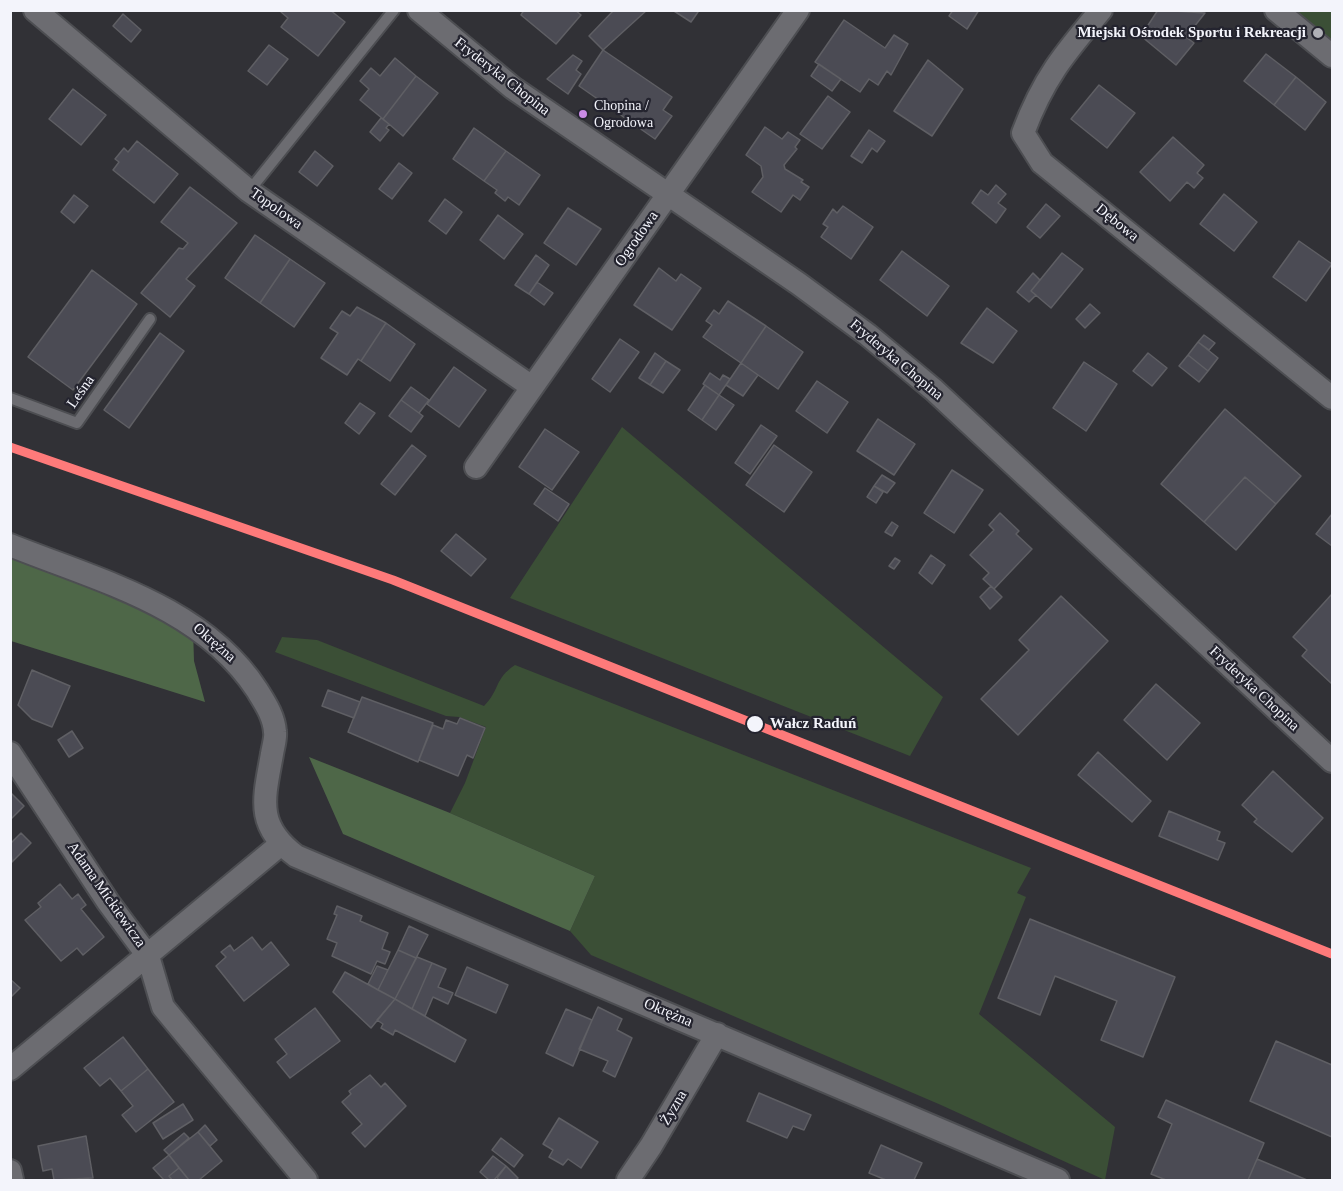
<!DOCTYPE html>
<html>
<head>
<meta charset="utf-8">
<style>
	body { margin:0 }
	#map { position:relative; width:1343px; height:1191px; overflow:hidden; background:#313136; font-family:Georgia,serif }
	canvas { display:block }
	.frame { position:absolute; inset:0; border:12px solid #f3f4fb; pointer-events:none }
</style>
</head>
<body>
<div id="map">
<canvas width="1343" height="1191"></canvas>
<div class="frame"></div>
</div>
<script>
const ctx = document.querySelector('canvas').getContext('2d');
ctx.lineJoin = 'round';
function fill(path, color) { ctx.fillStyle = color; ctx.fill(path, 'evenodd'); }
function strokePath(path, color, width, dash) { ctx.strokeStyle = color; ctx.lineWidth = width; ctx.lineCap = dash ? 'butt' : 'round'; ctx.setLineDash(dash || []); ctx.stroke(path); }
function write(font, color, halo, rows, align = 'center') {
  ctx.font = font + ' Georgia,serif'; ctx.lineWidth = 4.5; ctx.setLineDash([]); ctx.textBaseline = 'middle'; ctx.strokeStyle = halo; ctx.fillStyle = color; for (const [text, x, y, turn = 0] of rows) {
    ctx.save(); ctx.translate(x, y); ctx.rotate((+turn || 0) * Math.PI / 180); ctx.textAlign = isNaN(turn) ? turn : align; if (halo) ctx.strokeText(text, 0, 0); ctx.fillText(text, 0, 0); ctx.restore();
  }
}
const green = new Path2D(`
	M 1276,11 L 1332,11 L 1332,56 Z
	M 622,427 L 943,697 L 910,756 L 510,598 Z
	M 282,637 L 317,640 L 484,706 C 500,690 494,679 515,665 L 1031,868 L 1017,893 L 1026,897 L 979,1014 L 1115,1127 L 1105,1180 L 941,1105 L 591,955 L 570,931 L 595,876 L 450,813 L 465,783 L 486,727 L 459,717 L 446,716 L 275,652 Z`);
const forest = new Path2D(`
	M 10,556 L 96,588 L 193,629 L 194,661 L 205,702 L 11,641 Z
	M 309,757 L 450,813 L 595,876 L 570,931 L 343,834 Z`);
const building = new Path2D(`
	M 283,10 L 330,10 L 345,22 L 318,56 L 281,27 L 288,18 L 281,12 Z
	M 524,10 L 575,10 L 581,15 L 556,44 L 521,15 Z
	M 614,10 L 647,10 L 603,50 L 589,36 Z
	M 696,10 L 698,12 L 691,22 L 674,11 Z
	M 953,10 L 979,10 L 967,29 L 949,16 Z
	M 1158,10 L 1205,13 L 1186,37 L 1194,43 L 1176,65 L 1141,36 Z
	M 123,14 L 141,30 L 131,42 L 113,26 Z
	M 844,20 L 885,48 L 894,35 L 908,44 L 891,75 L 887,71 L 878,85 L 869,79 L 860,92 L 815,62 Z
	M 269,45 L 288,59 L 267,85 L 248,71 Z
	M 603,50 L 672,97 L 663,110 L 672,116 L 655,139 L 579,86 Z
	M 1266,54 L 1296,77 L 1274,105 L 1244,81 Z
	M 573,55 L 582,61 L 576,70 L 581,74 L 568,94 L 547,79 Z
	M 395,58 L 416,76 L 383,119 L 360,100 L 369,89 L 360,81 L 371,68 L 380,76 Z
	M 928,60 L 963,89 L 932,136 L 894,111 Z
	M 819,64 L 841,79 L 832,91 L 811,76 Z
	M 416,76 L 438,93 L 403,136 L 383,119 Z
	M 1296,77 L 1326,102 L 1305,130 L 1274,105 Z
	M 1099,85 L 1135,113 L 1107,148 L 1071,119 Z
	M 73,89 L 106,115 L 81,145 L 49,119 Z
	M 828,96 L 850,112 L 822,149 L 800,134 Z
	M 381,118 L 389,124 L 386,128 L 389,130 L 380,141 L 370,132 Z
	M 765,127 L 782,139 L 788,132 L 800,140 L 795,147 L 797,149 L 784,165 L 785,169 L 803,180 L 801,182 L 809,187 L 800,200 L 793,195 L 781,212 L 752,192 L 763,177 L 761,166 L 746,155 Z
	M 474,128 L 506,151 L 484,181 L 453,159 Z
	M 869,130 L 885,141 L 877,152 L 872,148 L 862,163 L 851,156 Z
	M 1173,137 L 1204,165 L 1197,173 L 1203,178 L 1194,188 L 1187,182 L 1170,201 L 1140,172 Z
	M 137,141 L 178,174 L 154,203 L 113,170 L 119,162 L 115,159 L 124,148 L 128,152 Z
	M 315,151 L 333,166 L 317,186 L 299,172 Z
	M 506,151 L 540,175 L 519,205 L 508,197 L 505,201 L 495,193 L 497,190 L 484,181 Z
	M 399,163 L 412,173 L 392,199 L 379,189 Z
	M 996,185 L 1006,194 L 998,203 L 1006,209 L 996,223 L 972,203 L 981,190 L 988,195 Z
	M 190,187 L 237,223 L 186,279 L 195,286 L 170,317 L 141,293 L 179,248 L 183,249 L 188,243 L 161,222 Z
	M 1224,194 L 1257,222 L 1234,251 L 1200,224 Z
	M 74,195 L 88,206 L 74,223 L 61,212 Z
	M 445,199 L 462,212 L 446,234 L 429,221 Z
	M 1046,204 L 1060,216 L 1040,238 L 1027,227 Z
	M 843,206 L 873,227 L 851,259 L 821,237 L 828,227 L 823,224 L 833,209 L 837,213 Z
	M 568,208 L 601,229 L 576,265 L 544,243 Z
	M 498,215 L 523,234 L 504,259 L 480,240 Z
	M 255,235 L 290,259 L 260,303 L 225,278 Z
	M 1299,241 L 1332,264 L 1306,301 L 1273,277 Z
	M 902,251 L 949,286 L 927,316 L 880,280 Z
	M 1062,253 L 1083,269 L 1051,308 L 1031,291 Z
	M 536,255 L 549,265 L 529,294 L 515,285 Z
	M 290,259 L 325,283 L 294,327 L 260,303 Z
	M 659,268 L 676,281 L 681,274 L 701,288 L 672,330 L 634,305 Z
	M 92,270 L 137,304 L 73,390 L 28,357 Z
	M 1033,273 L 1040,280 L 1031,291 L 1036,295 L 1029,302 L 1017,292 Z
	M 537,282 L 553,293 L 544,305 L 529,294 Z
	M 728,301 L 766,326 L 741,363 L 703,337 L 712,325 L 706,321 L 714,310 L 719,314 Z
	M 1090,304 L 1100,313 L 1085,328 L 1076,319 Z
	M 357,307 L 386,323 L 361,361 L 358,359 L 347,375 L 321,358 L 338,333 L 330,328 L 342,311 L 350,316 Z
	M 987,308 L 1017,331 L 993,363 L 961,343 Z
	M 386,323 L 415,344 L 390,381 L 361,361 Z
	M 766,326 L 803,352 L 778,389 L 741,363 Z
	M 160,333 L 184,351 L 129,428 L 104,410 Z
	M 1204,335 L 1215,343 L 1209,350 L 1198,342 Z
	M 620,339 L 639,352 L 610,392 L 592,379 Z
	M 1198,342 L 1218,358 L 1208,371 L 1188,355 Z
	M 655,353 L 666,361 L 650,385 L 639,378 Z
	M 1148,353 L 1167,368 L 1152,386 L 1133,371 Z
	M 1188,355 L 1208,371 L 1199,382 L 1179,366 Z
	M 666,361 L 680,370 L 663,393 L 650,385 Z
	M 1084,362 L 1117,384 L 1086,431 L 1053,408 Z
	M 741,363 L 758,375 L 743,396 L 726,385 Z
	M 454,367 L 486,390 L 459,427 L 427,404 Z
	M 710,373 L 720,380 L 723,375 L 730,379 L 719,395 L 703,384 Z
	M 817,381 L 848,402 L 827,433 L 796,411 Z
	M 705,385 L 719,395 L 702,420 L 688,410 Z
	M 411,387 L 429,400 L 419,413 L 401,400 Z
	M 719,395 L 734,405 L 716,430 L 702,420 Z
	M 401,400 L 423,416 L 411,432 L 389,416 Z
	M 360,403 L 375,413 L 359,434 L 345,423 Z
	M 1225,409 L 1301,476 L 1276,504 L 1245,477 L 1204,522 L 1161,484 Z
	M 878,419 L 915,444 L 894,475 L 857,451 Z
	M 761,425 L 777,436 L 750,474 L 735,463 Z
	M 545,429 L 579,452 L 552,490 L 519,467 Z
	M 412,445 L 426,456 L 395,495 L 381,484 Z
	M 774,445 L 812,472 L 784,512 L 746,485 Z
	M 952,470 L 983,490 L 954,533 L 924,513 Z
	M 882,475 L 895,483 L 887,493 L 874,486 Z
	M 1245,477 L 1276,504 L 1236,550 L 1204,522 Z
	M 874,486 L 883,492 L 876,503 L 867,497 Z
	M 545,488 L 569,504 L 558,521 L 534,504 Z
	M 1000,513 L 1019,531 L 1016,534 L 1032,549 L 994,589 L 983,579 L 989,573 L 970,555 L 994,530 L 989,525 Z
	M 1332,514 L 1332,546 L 1316,534 Z
	M 892,522 L 898,526 L 892,536 L 885,532 Z
	M 456,534 L 486,559 L 471,576 L 441,551 Z
	M 931,555 L 945,565 L 932,584 L 919,573 Z
	M 895,558 L 900,561 L 894,569 L 889,566 Z
	M 991,586 L 1002,597 L 990,609 L 980,597 Z
	M 1332,594 L 1332,684 L 1302,656 L 1307,650 L 1293,637 Z
	M 1061,596 L 1108,641 L 1018,735 L 981,699 L 1029,650 L 1019,640 Z
	M 32,670 L 70,686 L 52,727 L 32,719 L 18,705 Z
	M 1156,684 L 1200,723 L 1167,760 L 1124,720 Z
	M 328,690 L 360,702 L 354,718 L 322,706 Z
	M 362,697 L 433,723 L 418,762 L 348,732 Z
	M 460,718 L 485,728 L 473,758 L 467,755 L 458,776 L 419,760 L 433,725 L 443,729 L 446,720 L 457,724 Z
	M 72,731 L 83,748 L 69,757 L 58,740 Z
	M 1098,752 L 1151,801 L 1132,822 L 1078,775 Z
	M 1273,771 L 1323,818 L 1292,852 L 1254,822 L 1257,819 L 1242,805 Z
	M 10,792 L 24,806 L 10,820 Z
	M 1169,811 L 1220,832 L 1217,840 L 1225,843 L 1218,860 L 1159,836 Z
	M 21,833 L 31,843 L 12,862 L 10,844 Z
	M 60,884 L 72,899 L 78,894 L 86,905 L 81,909 L 104,937 L 83,955 L 77,948 L 61,961 L 25,920 L 41,907 L 38,903 Z
	M 337,906 L 362,916 L 360,921 L 388,933 L 382,949 L 390,952 L 385,964 L 377,961 L 371,974 L 332,956 L 337,943 L 327,939 L 337,915 L 334,914 Z
	M 1030,919 L 1175,977 L 1143,1057 L 1101,1040 L 1117,1001 L 1055,976 L 1040,1015 L 998,998 Z
	M 409,926 L 428,935 L 416,958 L 398,950 Z
	M 252,937 L 262,950 L 271,942 L 289,965 L 244,1001 L 216,966 L 226,957 L 221,952 L 230,945 L 234,951 Z
	M 398,950 L 416,958 L 395,999 L 378,990 Z
	M 417,957 L 432,963 L 412,1009 L 395,999 Z
	M 432,963 L 446,969 L 438,987 L 453,993 L 448,1004 L 433,997 L 425,1016 L 412,1009 Z
	M 377,966 L 388,970 L 378,990 L 368,984 Z
	M 467,967 L 508,985 L 496,1013 L 455,995 Z
	M 345,972 L 395,999 L 371,1028 L 333,992 Z
	M 10,979 L 20,988 L 10,998 Z
	M 395,999 L 466,1040 L 455,1062 L 395,1030 L 393,1035 L 381,1028 L 383,1024 L 377,1020 Z
	M 598,1007 L 622,1019 L 617,1030 L 632,1038 L 615,1077 L 603,1071 L 608,1061 L 579,1049 Z
	M 315,1008 L 340,1041 L 290,1078 L 277,1062 L 287,1054 L 275,1039 Z
	M 566,1009 L 592,1020 L 573,1066 L 546,1053 Z
	M 123,1037 L 148,1069 L 121,1091 L 110,1078 L 100,1086 L 84,1068 Z
	M 1276,1041 L 1332,1065 L 1332,1137 L 1250,1101 Z
	M 148,1069 L 174,1102 L 136,1132 L 122,1115 L 133,1106 L 121,1091 Z
	M 370,1075 L 381,1087 L 385,1083 L 406,1106 L 365,1147 L 352,1133 L 362,1124 L 342,1102 L 351,1094 L 349,1091 Z
	M 759,1093 L 811,1115 L 804,1130 L 793,1126 L 787,1138 L 747,1121 Z
	M 1166,1100 L 1264,1143 L 1248,1180 L 1166,1180 L 1151,1174 L 1172,1124 L 1158,1117 Z
	M 183,1104 L 193,1120 L 163,1139 L 153,1123 Z
	M 559,1118 L 598,1142 L 581,1168 L 568,1159 L 563,1165 L 549,1157 L 553,1150 L 543,1144 Z
	M 205,1125 L 217,1140 L 210,1146 L 198,1132 Z
	M 198,1132 L 222,1161 L 199,1180 L 189,1180 L 169,1155 Z
	M 184,1133 L 189,1138 L 169,1155 L 164,1150 Z
	M 86,1136 L 93,1178 L 54,1180 L 52,1169 L 43,1171 L 38,1146 Z
	M 501,1138 L 523,1155 L 514,1167 L 492,1150 Z
	M 881,1145 L 922,1163 L 914,1180 L 886,1180 L 869,1173 Z
	M 169,1155 L 179,1168 L 169,1176 L 172,1180 L 164,1180 L 153,1168 Z
	M 493,1156 L 506,1166 L 494,1180 L 489,1180 L 480,1172 Z
	M 1257,1159 L 1307,1180 L 1248,1180 Z
	M 506,1166 L 518,1178 L 516,1180 L 500,1180 L 497,1178 Z
	M 179,1168 L 189,1180 L 172,1180 L 169,1176 Z`);
const lane = new Path2D(`
	M 249,191 L 394,10
	M 10,398 L 77,423 L 150,319`);
const street = new Path2D(`
	M 35,10 L 249,191 L 532,387
	M 419,10 L 513,88 L 799,284 L 868,335 L 934,390 L 1332,761
	M 1101,10 C 1064,54 1043,79 1023,133 L 1042,163 L 1332,398
	M 1276,10 L 1332,56
	M 476,467 L 798,10
	M 10,545 C 99,581 202,606 257,690 C 265,703 274,716 275,732 C 276,738 273,747 272,754 C 264,799 255,825 296,856 L 1058,1180
	M 10,753 L 108,902 L 148,956 L 163,1007 L 306,1180
	M 10,1069 L 281,844
	M 10,1171 L 12,1180
	M 628,1180 L 651,1146 L 717,1034`);
const rail1 = new Path2D(`
	M 10,447 L 393,580 L 1332,954`);
const markers = [
	[1318,33,6,"#afb0b6"],
	[583,114,5,"#ca8be6"],
	[755,724,9,"#f3f4fb"]
];
const busNames = [
	["Chopina /",594,106],
	["Ogrodowa",594,123]
];
const poiNames = [
	["Miejski Ośrodek Sportu i Rekreacji",1306,33]
];
const streetNames = [
	["Fryderyka Chopina",502,77,38],
	["Topolowa",276,209,35],
	["Dębowa",1117,223,39],
	["Ogrodowa",637,239,-55],
	["Fryderyka Chopina",896,360,40],
	["Leśna",81,392,-55],
	["Okrężna",214,643,41],
	["Fryderyka Chopina",1254,689,43],
	["Adama Mickiewicza",106,895,55],
	["Okrężna",668,1013,23],
	["Żyzna",674,1108,-59]
];
const stopNames = [
	["Wałcz Raduń",770,724]
];
fill(green, '#3b4f36');
fill(forest, '#4e6748');
fill(building, '#4b4b54');
strokePath(building, '#5f5f64', 1.5);
strokePath(lane, '#4d4e52', 14);
strokePath(street, '#4d4e52', 26);
strokePath(lane, '#6c6c71', 10);
strokePath(street, '#6c6c71', 22);
strokePath(rail1, '#fe7a7a', 9);
for (const [x, y, r, color] of markers) { const dot = new Path2D(); dot.arc(x, y, r, 0, 2 * Math.PI); ctx.fillStyle = color; ctx.fill(dot); strokePath(dot, '#24242f', 2); }
write('14px', '#f3f4fb', '#24242f', busNames, 'left');
write('bold 15px', '#f3f4fb', '#24242f', poiNames, 'right');
write('15px', '#f3f4fb', '#24242f', streetNames);
write('bold 15px', '#f3f4fb', '#24242f', stopNames, 'left');
</script>
</body>
</html>
